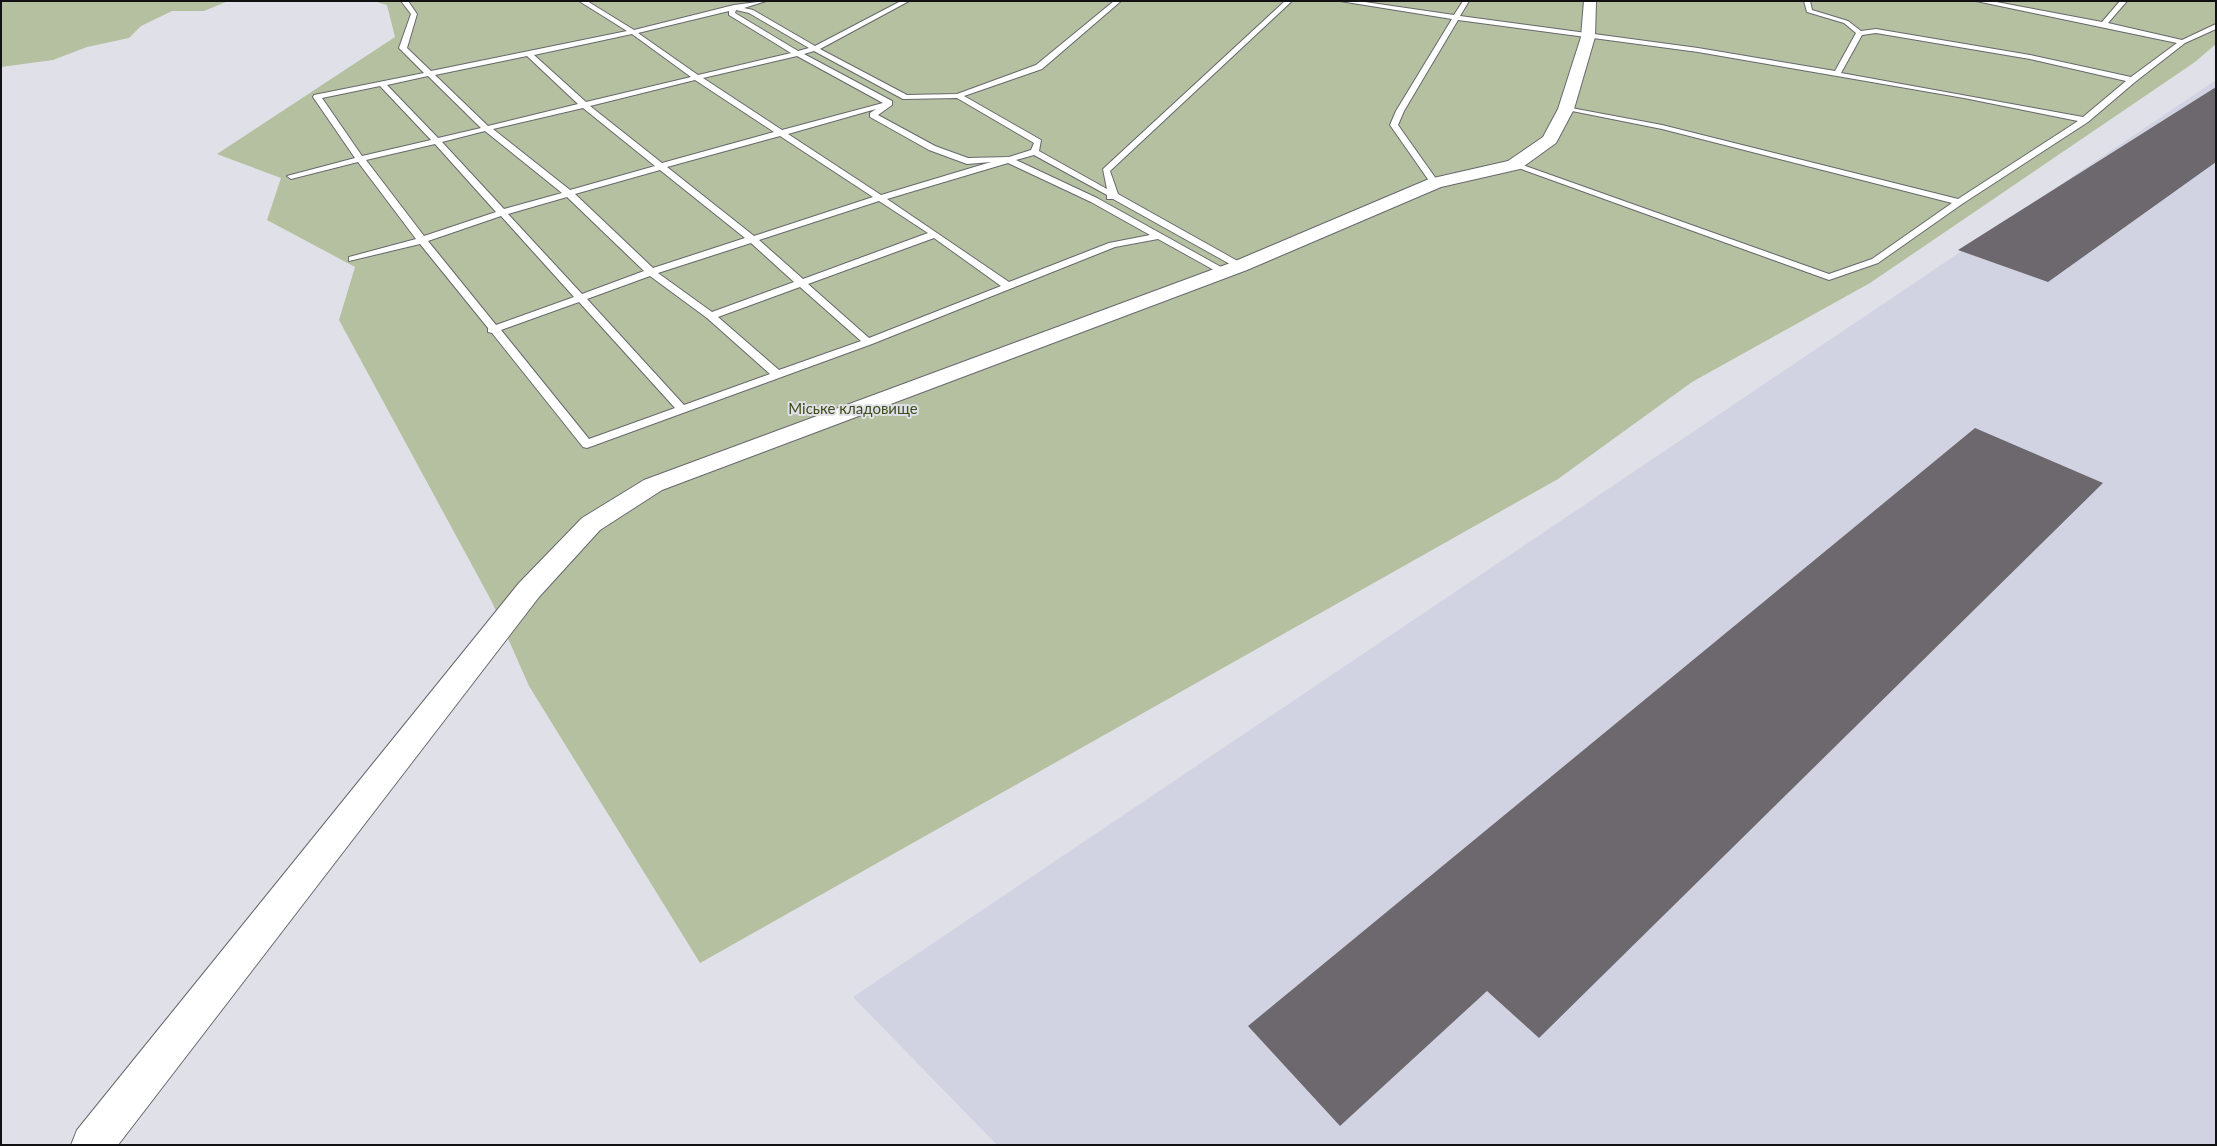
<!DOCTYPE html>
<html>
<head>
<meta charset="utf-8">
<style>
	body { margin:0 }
	#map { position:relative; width:2217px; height:1146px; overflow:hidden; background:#e0e0e8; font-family:Lato,sans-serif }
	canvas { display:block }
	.frame { position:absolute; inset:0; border:2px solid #111114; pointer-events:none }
</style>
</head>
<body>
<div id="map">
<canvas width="2217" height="1146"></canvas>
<div class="frame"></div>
</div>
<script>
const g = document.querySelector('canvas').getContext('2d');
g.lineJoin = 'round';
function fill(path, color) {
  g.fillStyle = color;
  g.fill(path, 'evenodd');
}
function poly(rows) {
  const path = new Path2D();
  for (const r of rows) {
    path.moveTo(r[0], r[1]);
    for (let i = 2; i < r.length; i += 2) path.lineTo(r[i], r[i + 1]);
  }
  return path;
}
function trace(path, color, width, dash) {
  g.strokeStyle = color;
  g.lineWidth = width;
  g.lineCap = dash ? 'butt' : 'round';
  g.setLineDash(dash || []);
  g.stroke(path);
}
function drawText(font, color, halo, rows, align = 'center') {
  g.font = font + ' Lato,sans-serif';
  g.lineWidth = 4;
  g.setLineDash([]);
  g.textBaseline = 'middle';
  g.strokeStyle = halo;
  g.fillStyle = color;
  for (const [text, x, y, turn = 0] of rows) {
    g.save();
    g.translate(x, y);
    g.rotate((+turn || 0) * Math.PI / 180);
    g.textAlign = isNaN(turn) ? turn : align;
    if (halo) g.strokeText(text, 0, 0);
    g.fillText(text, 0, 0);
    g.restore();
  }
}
fill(poly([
	[2216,80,2216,1145,997,1145,853,997]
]), '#d2d3e2');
fill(poly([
	[1,1,228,1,204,11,172,11,141,26,129,38,87,47,53,60,1,67],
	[373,1,2216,1,2216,44,2195,62,1870,283,1692,382,1558,479,700,963,529,686,492,602,339,320,355,267,267,220,281,178,217,154,395,37,387,5]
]), '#b4c09f');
fill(poly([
	[2216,87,2216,162,2048,282,1958,250],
	[1975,428,2103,483,1539,1038,1487,991,1340,1126,1248,1026]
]), '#6c686e');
const lane = poly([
	[401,1,408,1,417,14,407,48,431,71,627,31,579,1,587,1,634,30,734,5,766,1,744,8,753,10,815,46,901,1,909,1,820,49,907,95,957,94,1036,65,1114,1,1121,1,1042,69,964,96,1041,140,1039,151,1107,189,1103,169,1285,1,1292,1,1110,171,1118,194,1243,264,1243,268,1237,268,1113,199,1107,199,1107,195,1034,155,1016,160,1097,198,1230,272,1221,274,1158,239,1115,247,872,344,587,448,583,447,492,333,488,332,488,328,420,244,349,261,349,257,416,239,358,162,291,179,287,176,355,158,313,97,314,95,424,73,399,48,411,14,401,1],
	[736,10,749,13,809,48,798,51,735,13,736,10],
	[729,11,729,15,791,53,698,75,638,33,729,11],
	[632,34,691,77,586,102,534,55,632,34],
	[814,51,903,99,957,98,1034,143,1031,150,1009,157,968,158,935,146,878,115,892,105,892,101,804,54,814,51],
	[527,56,578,104,488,126,435,75,527,56],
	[797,56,883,103,782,130,703,78,797,56],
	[428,76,481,128,438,138,387,85,428,76],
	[695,80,774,132,662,163,590,106,695,80],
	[380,86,431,140,362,156,322,98,380,86],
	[583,108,655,166,570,190,493,129,583,108],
	[876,109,870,113,870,117,929,150,967,164,991,162,881,195,788,134,876,109],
	[485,131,562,193,504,209,442,142,485,131],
	[780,136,873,197,754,236,667,167,780,136],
	[435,144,496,212,424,236,366,160,435,144],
	[1008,163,1091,202,1150,235,1109,243,1009,282,887,199,1008,163],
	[660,170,745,238,653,268,575,194,660,170],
	[567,197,644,271,582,294,508,214,567,197],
	[879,201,928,233,803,279,759,240,879,201],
	[501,216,574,297,496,325,428,241,501,216],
	[934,238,1001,286,869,338,808,284,934,238],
	[751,243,794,282,712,312,658,273,751,243],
	[650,276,707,318,770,374,684,405,587,299,650,276],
	[800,287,861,341,779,370,718,317,800,287],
	[579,302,675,408,589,439,501,330,579,302],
	[1340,1,1358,1,1454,15,1463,1,1469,1,1460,16,1698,48,1835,71,1856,33,1844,23,1807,12,1804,1,1810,1,1812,10,1848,21,1861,31,1876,29,2030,55,2131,77,2177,43,1976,1,1991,1,2102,22,2120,1,2127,1,2108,23,2182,40,2216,24,2216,29,2185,43,2135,82,2088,122,1962,204,1878,263,1829,280,1510,165,1517,163,1829,274,1872,259,1952,203,1662,129,1562,109,1566,107,1662,125,1958,199,2078,121,1964,98,1698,52,1458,20,1404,111,1398,125,1439,183,1435,186,1432,185,1390,125,1396,111,1452,19,1340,1],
	[1876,33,2030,59,2126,81,2083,117,1841,73,1862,35,1876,33]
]);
const street = poly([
	[1584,1,1596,1,1595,37,1574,109,1556,143,1520,169,1441,187,1247,270,662,490,600,530,539,597,118,1145,71,1145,77,1130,519,583,582,518,644,480,1233,262,1429,179,1508,161,1543,137,1558,109,1581,37,1584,1]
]);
trace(lane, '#67686e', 2);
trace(street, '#67686e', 2);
fill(lane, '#fff');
fill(street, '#fff');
drawText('15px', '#3d4d16', '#e0e0e8', [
	["Міське кладовище",853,409]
]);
</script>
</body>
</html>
